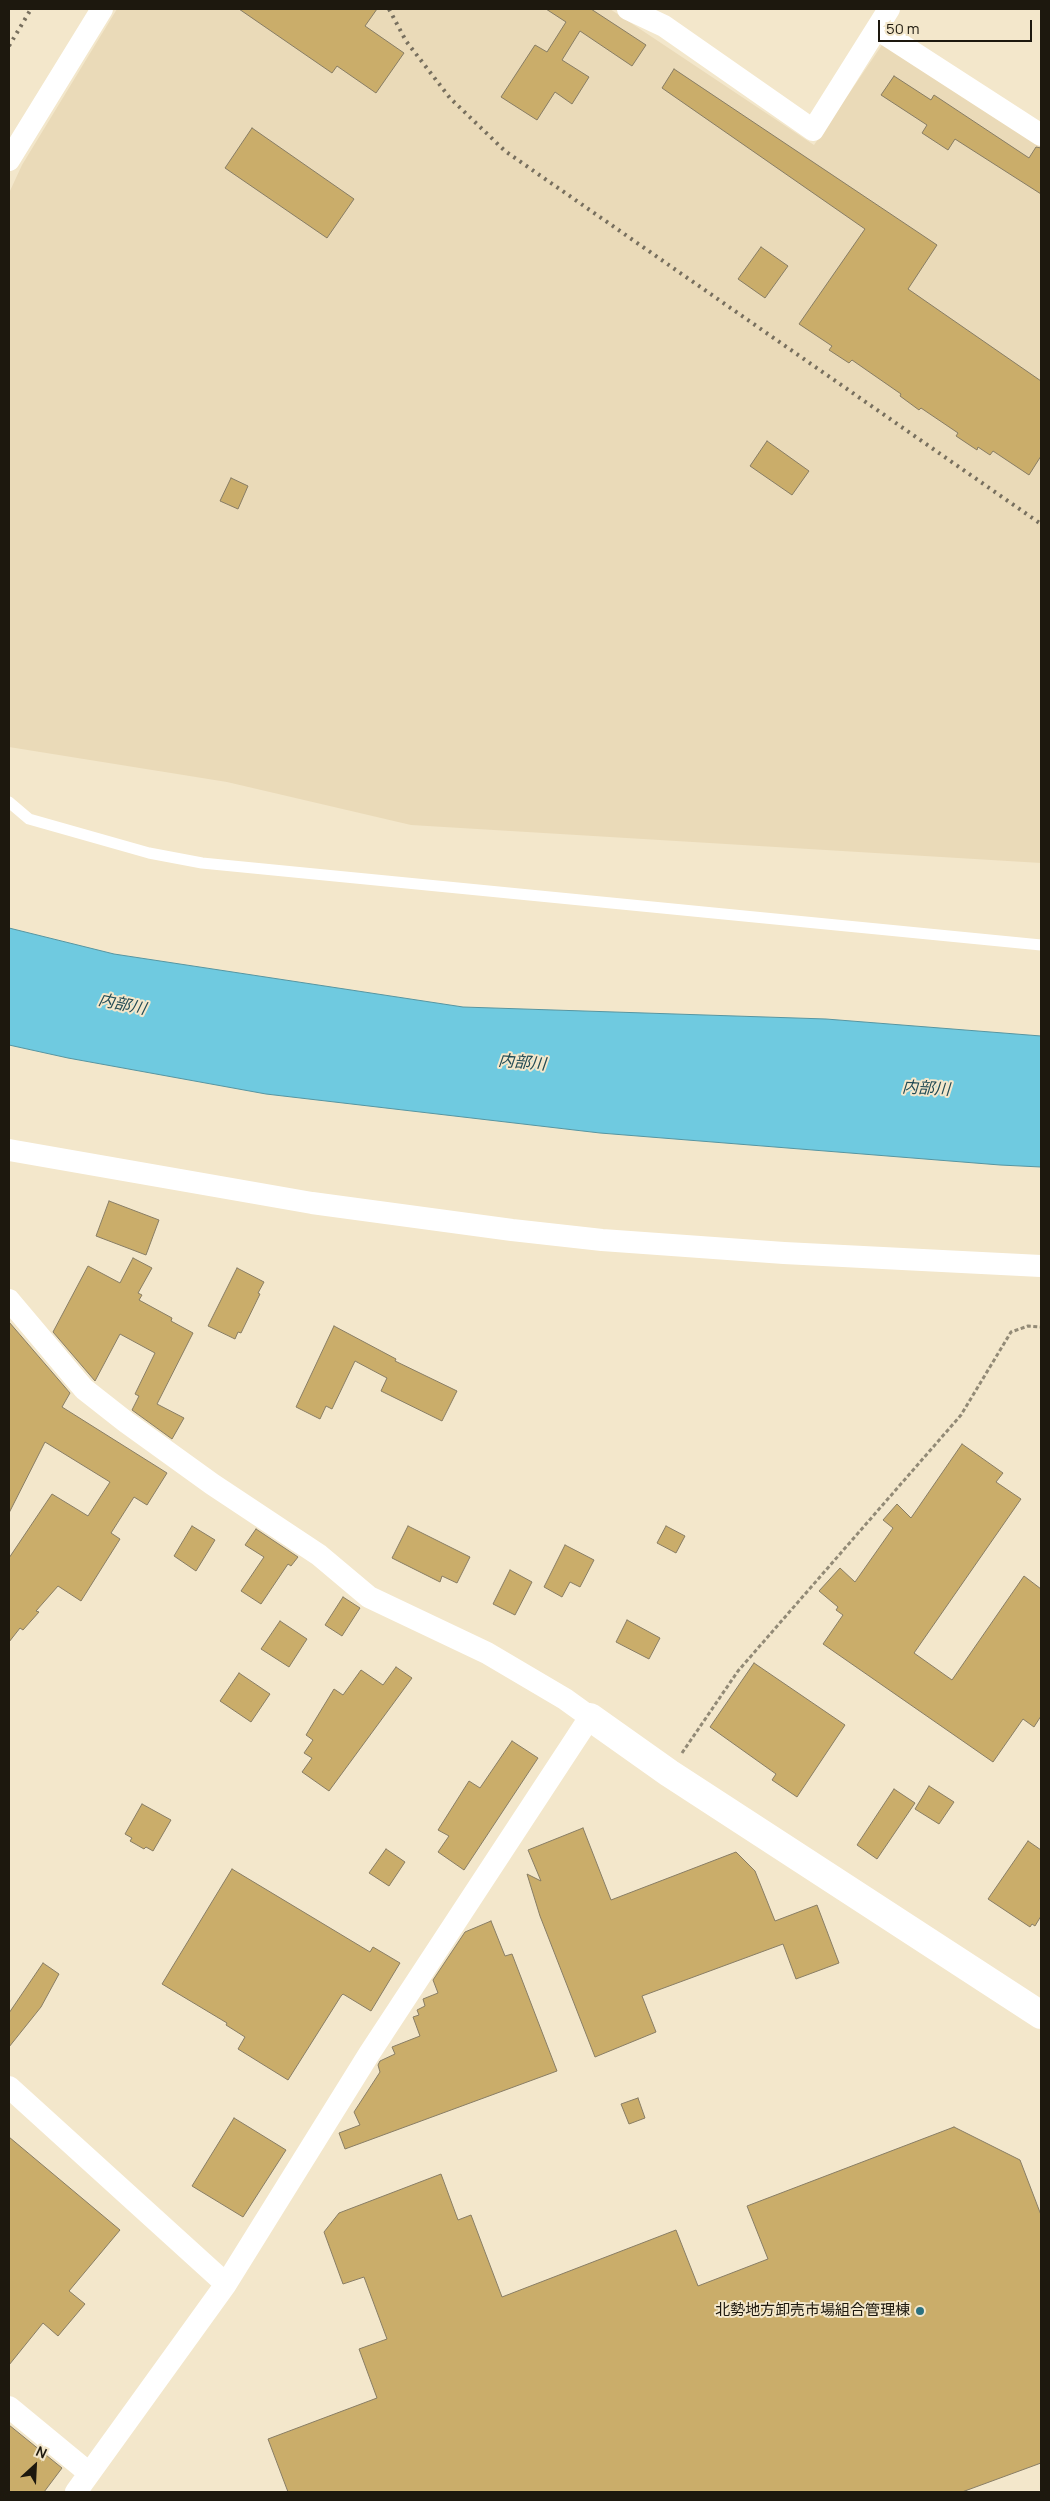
<!DOCTYPE html>
<html>
<head>
<meta charset="utf-8">
<style>
	body { margin:0 }
	#map { position:relative; width:1050px; height:2501px; overflow:hidden; background:#f3e7cb; font-family:Manrope,sans-serif }
	canvas { display:block }
	.frame { position:absolute; inset:0; border:10px solid #1d180e; pointer-events:none }
	.north { position:absolute; left:10px; top:2441px; width:50px; height:50px; -webkit-text-stroke:4px #f3e7cb; paint-order:stroke; rotate:25deg; font-size:14px; font-weight:700; line-height:20px; text-align:center; color:#1d180e }
	.north::after { content:''; display:block; margin:auto; width:18px; height:22px; background:#1d180e; clip-path:polygon(50% 0,100% 100%,50% 72%,0 100%) }
	.scale { position:absolute; left:878px; top:20px; width:154px; height:22px; box-sizing:border-box; border:2px solid #1d180e; border-top:0; padding-left:6px; font-size:15px; line-height:18px; white-space:nowrap; color:#1d180e; -webkit-text-stroke:4px #f3e7cb; paint-order:stroke }
</style>
</head>
<body>
<div id="map">
<canvas width="1050" height="2501"></canvas>
<div class="frame"></div>
<div class="north">N</div>
<div class="scale">50 m</div>
</div>
<script>
const g = document.querySelector('canvas').getContext('2d');
g.lineJoin = 'round';
function fill(path, color) {
  g.fillStyle = color;
  g.fill(path, 'evenodd');
}
function poly(rows) {
  const path = new Path2D();
  for (const r of rows) {
    path.moveTo(r[0], r[1]);
    for (let i = 2; i < r.length; i += 2) path.lineTo(r[i], r[i + 1]);
  }
  return path;
}
function trace(path, color, width, dash) {
  g.strokeStyle = color;
  g.lineWidth = width;
  g.lineCap = dash ? 'butt' : 'round';
  g.setLineDash(dash || []);
  g.stroke(path);
}
function drawText(font, color, halo, rows, align = 'center') {
  g.font = font + ' Manrope,"Noto Sans JP",sans-serif';
  g.lineWidth = 4;
  g.setLineDash([]);
  g.textBaseline = 'middle';
  g.strokeStyle = halo;
  g.fillStyle = color;
  for (const [text, x, y, turn = 0] of rows) {
    g.save();
    g.translate(x, y);
    g.rotate((+turn || 0) * Math.PI / 180);
    g.textAlign = isNaN(turn) ? turn : align;
    if (halo) g.strokeText(text, 0, 0);
    g.fillText(text, 0, 0);
    g.restore();
  }
}
fill(poly([
	[117,9,610,9,814,145,884,42,1041,140,1041,863,411,825,227,782,9,747,9,193,22,165]
]), '#eadab8');
const water = poly([
	[9,928,114,954,463,1007,826,1019,1041,1036,1041,1167,1000,1165,600,1133,266,1094,68,1058,9,1045,9,928]
]);
fill(water, '#6fcae0');
trace(water, '#5695a1', 1);
const building = poly([
	[239,9,377,9,365,26,404,53,376,93,337,66,332,73,239,9],
	[546,9,591,9,646,45,632,66,580,31,562,60,589,77,572,104,555,92,537,120,501,97,535,45,547,52,566,22,546,9],
	[674,69,937,245,908,289,1041,381,1041,456,1029,475,993,451,990,455,978,447,977,450,956,436,958,433,921,408,919,410,900,396,901,394,852,360,849,363,829,350,832,346,799,324,865,229,662,88,674,69],
	[894,76,931,100,934,95,1029,158,1036,147,1041,148,1041,194,955,139,948,150,922,133,927,125,881,95,894,76],
	[252,128,354,199,327,238,225,168,252,128],
	[761,247,788,266,765,298,738,279,761,247],
	[767,441,809,471,792,495,750,466,767,441],
	[231,478,248,486,238,509,220,501,231,478],
	[109,1201,159,1220,146,1255,96,1236,109,1201],
	[133,1258,152,1268,138,1293,142,1295,139,1300,172,1318,171,1321,193,1333,157,1404,184,1418,172,1439,132,1410,139,1396,135,1394,155,1353,120,1334,95,1381,53,1332,88,1266,120,1283,133,1258],
	[237,1268,264,1282,258,1293,260,1294,241,1333,238,1332,235,1339,208,1326,237,1268],
	[9,1322,70,1393,62,1407,167,1473,147,1505,134,1497,111,1533,120,1539,81,1601,58,1586,36,1611,39,1612,23,1630,20,1628,9,1642,9,1558,52,1494,88,1516,110,1482,45,1442,9,1513,9,1322],
	[334,1326,396,1359,395,1361,457,1391,442,1421,381,1391,387,1378,355,1361,332,1409,326,1406,320,1419,296,1407,334,1326],
	[962,1444,1003,1473,996,1482,1021,1499,914,1653,952,1680,1024,1576,1041,1589,1041,1716,1034,1727,1023,1719,993,1762,823,1644,843,1615,836,1610,838,1607,819,1591,840,1568,855,1582,893,1528,883,1520,897,1504,911,1518,962,1444],
	[192,1526,215,1540,196,1571,174,1556,192,1526],
	[408,1526,470,1557,457,1583,442,1576,440,1582,392,1558,408,1526],
	[666,1526,685,1536,676,1553,657,1543,666,1526],
	[256,1529,298,1557,291,1566,288,1564,261,1604,241,1591,264,1557,245,1545,256,1529],
	[565,1545,594,1560,580,1587,570,1582,562,1597,544,1587,565,1545],
	[510,1570,532,1582,515,1615,493,1604,510,1570],
	[343,1597,360,1608,342,1636,325,1625,343,1597],
	[627,1620,660,1638,649,1659,616,1642,627,1620],
	[280,1621,307,1639,289,1667,261,1649,280,1621],
	[754,1663,845,1725,797,1797,772,1780,776,1774,710,1727,754,1663],
	[396,1667,412,1678,329,1791,302,1772,312,1758,304,1753,313,1740,306,1735,334,1689,343,1695,361,1670,383,1685,396,1667],
	[239,1673,270,1694,251,1722,220,1701,239,1673],
	[512,1741,538,1758,464,1870,438,1852,449,1836,438,1830,469,1781,480,1788,512,1741],
	[929,1786,954,1802,939,1824,915,1809,929,1786],
	[894,1789,915,1803,877,1859,857,1845,894,1789],
	[142,1804,171,1820,153,1851,146,1847,144,1849,130,1841,132,1838,125,1834,142,1804],
	[583,1828,611,1900,736,1852,755,1871,775,1921,817,1905,839,1963,796,1979,783,1944,642,1996,656,2032,595,2057,540,1916,527,1874,541,1881,528,1850,583,1828],
	[1028,1841,1041,1850,1041,1916,1035,1926,1032,1924,1030,1927,988,1899,1028,1841],
	[386,1849,405,1862,389,1886,369,1873,386,1849],
	[232,1869,370,1952,373,1947,400,1963,371,2011,343,1994,341,1996,288,2080,238,2049,245,2037,226,2025,227,2023,162,1984,232,1869],
	[491,1921,505,1956,512,1954,557,2071,345,2149,339,2133,360,2125,354,2112,380,2072,378,2065,380,2061,395,2054,392,2047,420,2036,413,2017,419,2015,417,2010,425,2006,423,1999,438,1993,433,1980,465,1932,491,1921],
	[43,1963,59,1974,41,2007,9,2047,9,2013,43,1963],
	[638,2098,645,2118,629,2124,621,2104,638,2098],
	[234,2118,286,2150,243,2217,192,2186,234,2118],
	[954,2127,1020,2160,1041,2215,1041,2463,962,2492,288,2492,268,2439,377,2398,359,2349,387,2339,364,2277,343,2284,324,2232,339,2213,441,2174,458,2220,471,2215,502,2297,676,2230,698,2286,768,2259,747,2206,954,2127],
	[9,2137,120,2230,69,2291,85,2304,58,2336,43,2323,9,2365,9,2137],
	[9,2425,62,2468,44,2492,9,2492,9,2425]
]);
fill(building, '#caad6a');
trace(building, '#887d64', 1);
trace(poly([
	[682,1753,738,1671,961,1415,1011,1332,1028,1326,1041,1327]
]), '#928a76', 3, [4, 2.5]);
trace(poly([
	[9,802,29,819,149,853,202,863,1041,945]
]), '#fff', 11);
trace(poly([
	[628,9,664,26,813,130,889,9],
	[877,29,1041,135],
	[9,160,102,9],
	[9,1150,312,1203,512,1230,602,1240,784,1253,1041,1266],
	[9,1300,84,1389,126,1422,212,1484,319,1555,369,1597,487,1653,565,1699,590,1717,369,2054,226,2284,76,2492],
	[9,2087,226,2284],
	[9,2407,89,2473]
]), '#fff', 22);
trace(poly([
	[590,1717,669,1773,1041,2015]
]), '#fff', 28);
trace(poly([
	[389,9,406,41,450,98,505,151,1041,524],
	[9,46,31,9]
]), '#776f5e', 4, [2.5, 5]);
for (const [x, y, r, color] of [
	[920,2311,5,"#2c7180"]
]) {
  const dot = new Path2D();
  dot.arc(x, y, r, 0, 2 * Math.PI);
  g.fillStyle = color;
  g.fill(dot);
  trace(dot, '#f3e7cb', 2);
}
drawText('15px', '#1d180e', '#f3e7cb', [
	["北勢地方卸売市場組合管理棟",910,2311]
], 'right');
drawText('italic 16px', '#214a54', '#f3e7cb', [
	["内部川",122,1005,12],
	["内部川",522,1063,5],
	["内部川",926,1089,3]
]);
</script>
</body>
</html>
